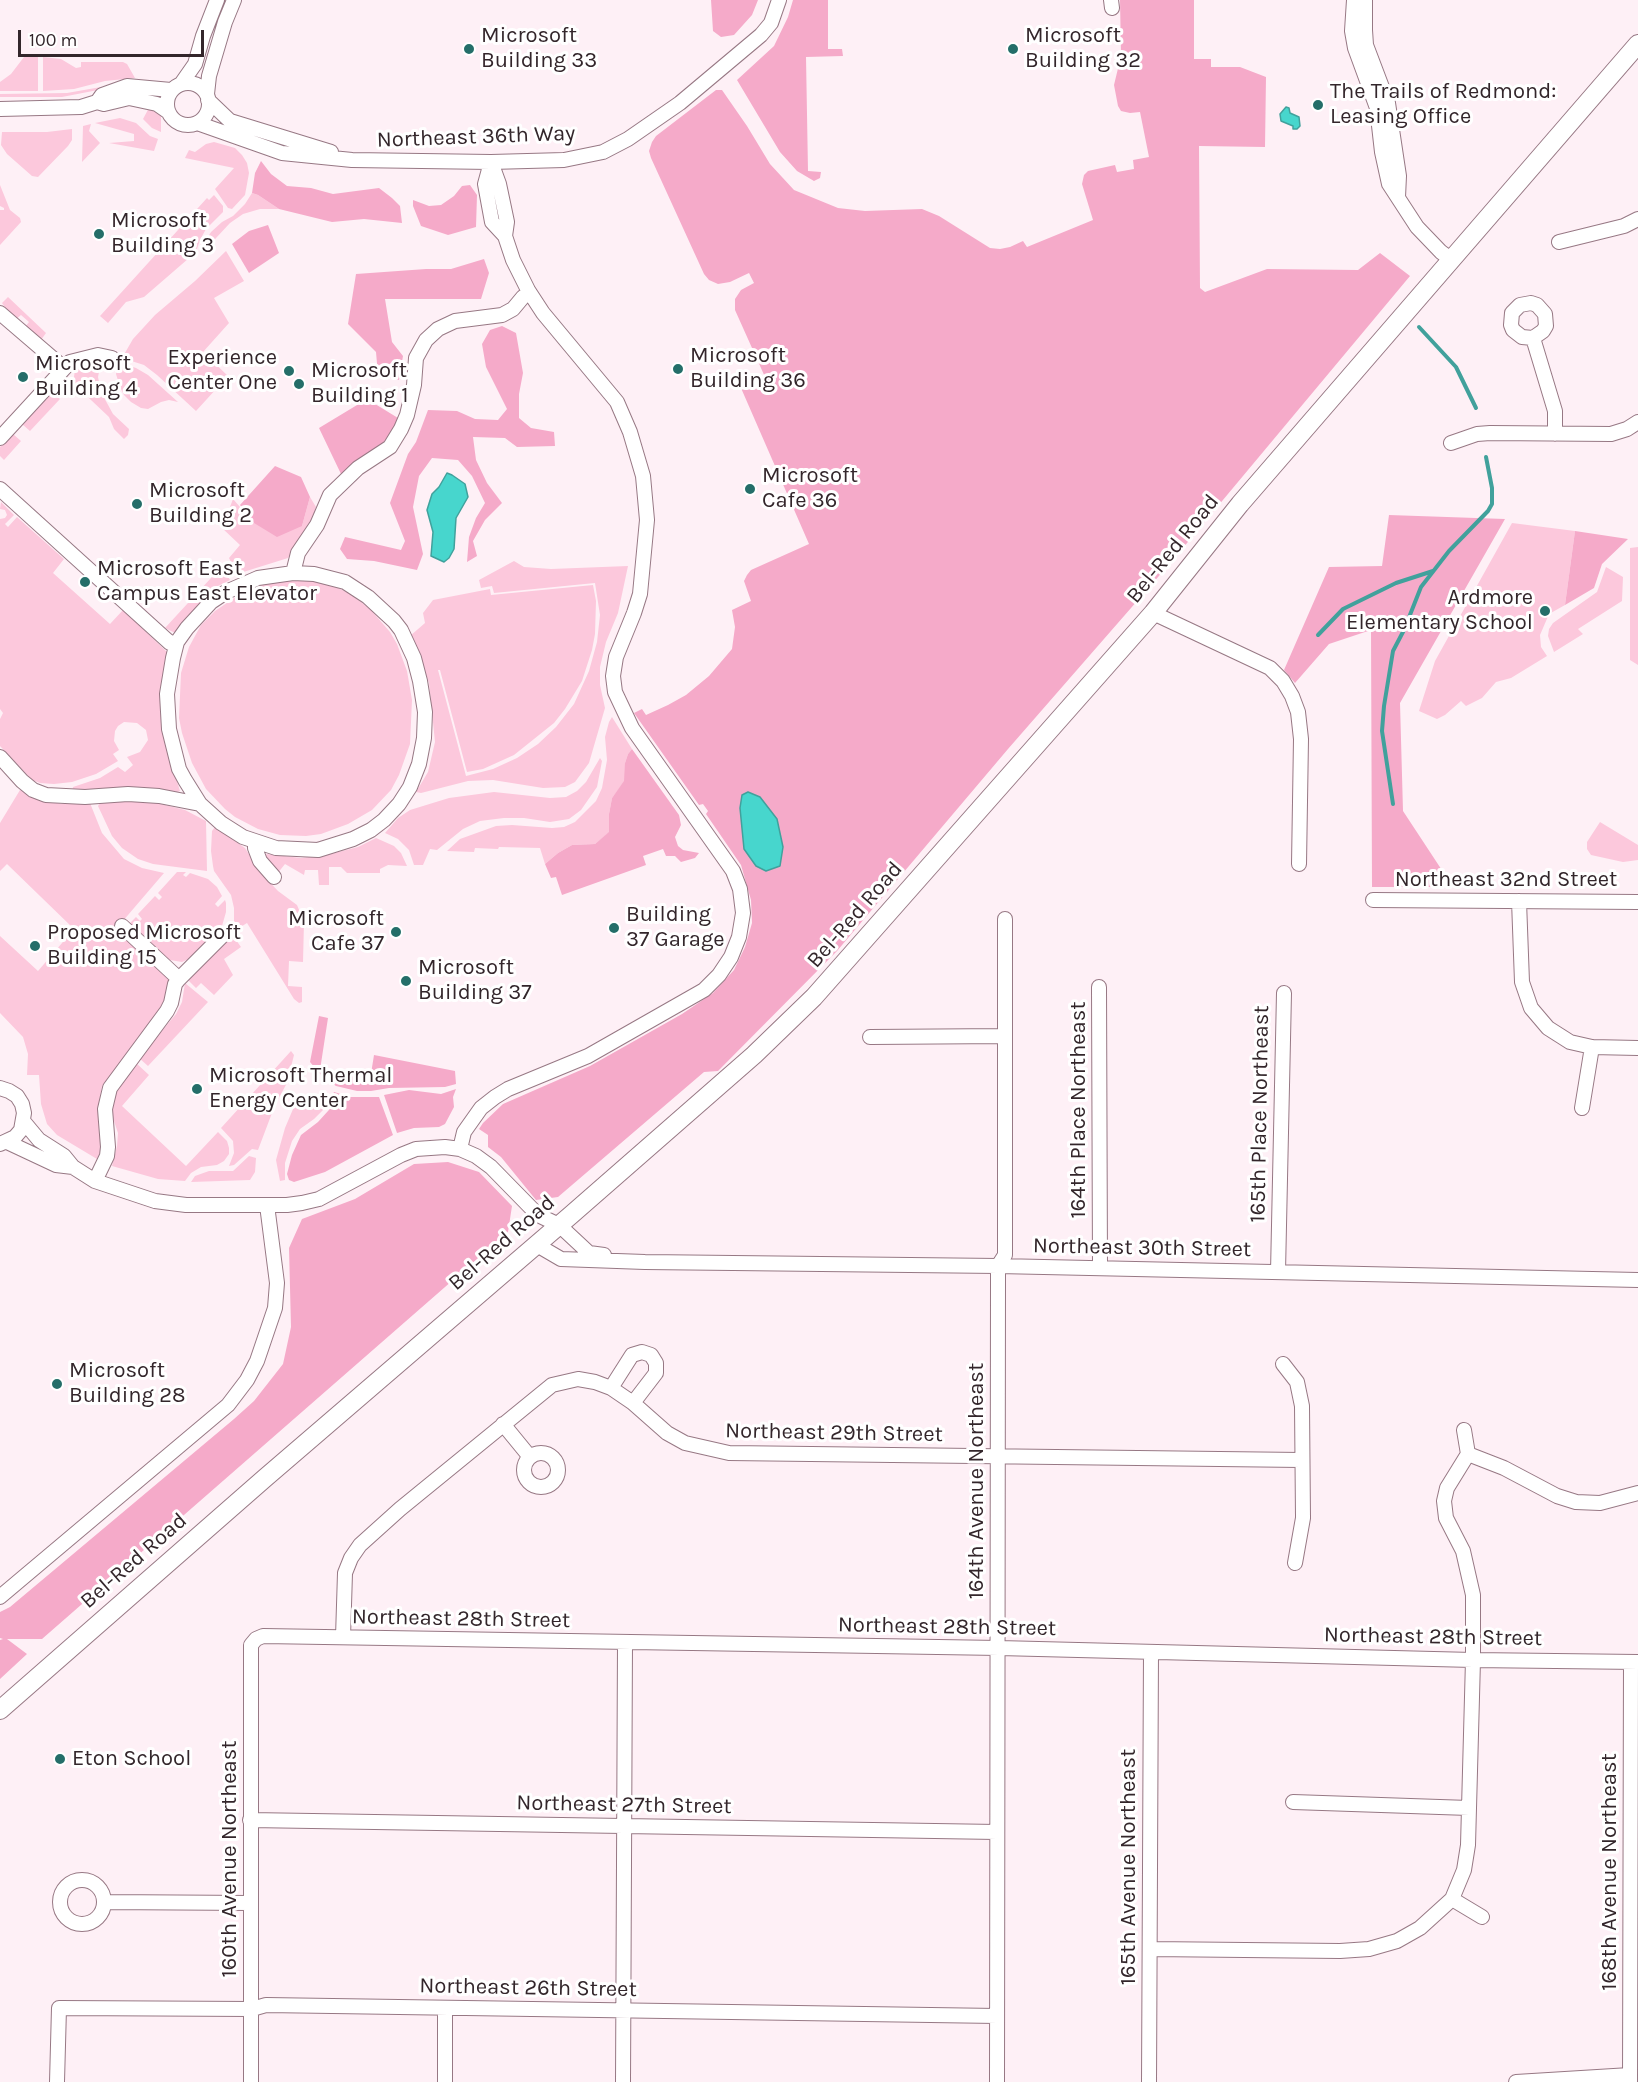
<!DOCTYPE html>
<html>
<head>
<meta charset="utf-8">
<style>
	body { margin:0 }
	#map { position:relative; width:1638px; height:2082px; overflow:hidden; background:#fef0f6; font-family:Karla,sans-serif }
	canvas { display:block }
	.scale { position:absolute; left:18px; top:30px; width:186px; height:27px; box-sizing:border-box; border:3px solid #33262b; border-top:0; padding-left:8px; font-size:18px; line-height:21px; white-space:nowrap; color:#33262b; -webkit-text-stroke:4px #fff; paint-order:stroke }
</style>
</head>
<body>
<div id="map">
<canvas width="1638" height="2082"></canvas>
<div class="scale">100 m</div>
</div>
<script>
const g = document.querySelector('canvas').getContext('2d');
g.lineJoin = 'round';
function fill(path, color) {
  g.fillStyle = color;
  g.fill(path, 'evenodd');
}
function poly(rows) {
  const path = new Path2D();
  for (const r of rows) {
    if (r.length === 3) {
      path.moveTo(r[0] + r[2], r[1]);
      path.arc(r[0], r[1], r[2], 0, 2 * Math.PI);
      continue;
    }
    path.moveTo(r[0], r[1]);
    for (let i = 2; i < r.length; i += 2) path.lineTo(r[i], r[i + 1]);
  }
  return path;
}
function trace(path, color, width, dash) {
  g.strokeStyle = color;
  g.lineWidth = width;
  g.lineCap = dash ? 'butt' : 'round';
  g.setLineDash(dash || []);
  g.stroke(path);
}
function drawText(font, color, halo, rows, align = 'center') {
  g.font = font + ' Karla,sans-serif';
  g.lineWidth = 6;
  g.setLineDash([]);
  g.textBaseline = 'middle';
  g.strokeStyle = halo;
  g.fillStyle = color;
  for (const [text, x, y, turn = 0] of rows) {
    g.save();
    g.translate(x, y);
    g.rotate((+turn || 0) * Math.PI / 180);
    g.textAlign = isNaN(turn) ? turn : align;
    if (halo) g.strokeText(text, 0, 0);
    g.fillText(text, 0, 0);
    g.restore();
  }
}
fill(poly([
	[24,57,38,57,38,91,0,91,0,82,11,74],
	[43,57,61,59,76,68,81,67,81,62,123,62,127,64,135,78,105,81,74,89,43,91],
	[101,87,98,90,62,97,0,97,0,94,67,93],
	[150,106,161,115,161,132,152,128,143,119],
	[120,118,136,123,150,136,158,139,154,151,109,143,134,141,134,134,95,123],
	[91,124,89,131,100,143,82,162,83,126],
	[72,129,72,140,68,146,38,177,32,176,7,154,1,145,2,132,47,132],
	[214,142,235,148,242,155,247,163,249,173,245,195,232,209,228,208,215,189,234,168,185,158,189,150,195,152,206,144],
	[0,185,10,210,20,218,21,222,0,245,0,210,4,210,4,208,0,206],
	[252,193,258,195,279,209,260,209,243,214,230,223,203,252,206,240,211,232,222,222,233,216,245,204],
	[214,195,223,206,223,212,206,229,200,240,196,252,144,297,126,302,108,323,100,316,207,198,209,200],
	[226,251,244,281,214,298,229,323,203,352,228,376,196,411,157,375,144,365,122,358,133,339,155,315,195,281],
	[8,297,46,333,41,340,25,327,29,322,21,315,15,320,12,317,2,303],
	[101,362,98,377,101,392,113,414,129,429,128,435,124,439,114,429,109,417,73,383,75,370],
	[118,362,136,368,148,375,178,402,169,400,161,402,148,409,141,408,131,402,124,395,120,387,116,374],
	[51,391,60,399,30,431,22,424],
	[13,434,21,441,4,460,0,456,0,447],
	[310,497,316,507,310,527,288,558,237,574,229,558,240,545,222,528,233,499,254,523,302,526],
	[1,502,14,515,5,524,8,527,17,517,64,559,53,573,110,624,123,610,167,652,162,722,167,749,180,791,174,793,132,788,72,792,73,787,100,778,118,767,125,772,133,765,127,757,140,752,148,740,146,730,137,723,124,722,118,726,115,731,114,741,119,750,113,754,118,761,96,774,72,782,54,784,40,783,32,780,0,746,0,719,3,713,0,709,0,519,5,518,7,515,5,510,0,509],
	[1512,523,1575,531,1565,605,1549,614,1540,635,1541,647,1547,656,1511,678,1496,682,1482,698,1466,706,1461,701,1445,715,1437,719,1419,711,1435,661],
	[1638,547,1638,665,1630,660,1630,548],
	[514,561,524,567,551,569,628,566,618,613,606,642,600,667,600,685,605,708,589,763,575,782,565,787,543,788,493,780,468,781,421,793,416,792,428,772,435,742,429,683,421,660,410,636,425,623,423,613,433,600,490,589,491,595,593,585,596,601,595,634,592,650,582,681,565,709,554,723,514,755,483,769,467,772,440,670,438,670,466,776,493,769,517,758,538,744,556,727,574,704,589,671,597,642,600,615,595,583,494,593,492,586,481,588,479,580],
	[222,566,230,580,216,587,199,604,187,618,179,632,173,632,165,628],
	[1606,567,1623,577,1622,601,1578,629,1583,634,1554,652,1548,636,1549,629,1553,623,1597,592],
	[290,579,327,583,351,594,371,610,390,632,397,644,407,671,412,700,410,744,399,775,391,790,372,810,348,824,321,834,306,836,280,835,258,829,235,817,225,809,206,789,192,763,182,733,179,718,181,673,189,647,201,625,215,611,243,592,266,582],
	[612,717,632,749,628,754,625,763,625,781,612,798,609,814,610,832,595,844,572,845,558,853,545,864,540,848,499,847,498,849,475,848,474,852,447,851,460,839,496,826,512,825,552,828,564,827,575,822,596,801,602,788,607,760,605,737,609,722],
	[600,758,602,761,597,787,581,810,569,819,550,822,524,818,504,818,480,821,463,829,437,850,430,849,423,865,414,865,409,850,398,839,385,833,398,818,410,810,449,798,494,792,550,798,566,797,577,791,586,782],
	[20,790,43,800,62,804,90,803,102,833,124,859,142,868,164,873,116,929,171,979,164,1006,102,1086,99,1102,103,1147,97,1159,57,1135,47,1124,41,1104,39,1075,27,1075,28,1054,23,1037,0,1013,0,936,38,971,74,929,7,864,0,871,0,823],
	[125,801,157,803,185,810,206,821,207,871,153,864,138,859,122,848,112,836,98,806,100,803],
	[1600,822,1638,845,1638,860,1623,862,1591,855,1587,849,1587,842],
	[215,827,245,848,261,873,278,891,297,905,304,922,303,962,289,961,288,986,302,987,302,1002,299,1003,294,999,247,923,231,933,241,947,224,959,233,975,214,995,201,983,196,988,187,979,227,936,234,924,234,908,231,895,214,871,213,866,211,851,212,831],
	[376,838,394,846,401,853,407,866,388,865,380,869,380,873,347,873,341,867,329,867,329,885,319,885,318,870,305,870,304,875,285,864,277,874,264,856,267,854,301,858,330,854,358,847],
	[177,872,186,872,183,875,186,877,190,873,208,879,217,887,222,896,215,904,218,907,225,900,226,903,226,912,222,926,195,956,182,962,170,960,127,926,136,917,140,921,142,919,138,914,155,896,159,900,162,897,158,893],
	[185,983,208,1002,148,1066,139,1058,176,1014,182,1002],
	[291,1051,294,1055,287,1083,275,1105,258,1150,252,1149,234,1165,229,1166,234,1153,233,1141,221,1128],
	[135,1062,149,1075,122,1106,186,1166,218,1132,227,1141,229,1148,229,1154,224,1161,217,1165,201,1167,191,1173,185,1181,158,1179,112,1166,117,1146,118,1133,112,1115,112,1100,116,1085],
	[312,1097,320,1100,323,1105,323,1110,314,1119,300,1129,292,1141,285,1163,285,1180,280,1181,276,1160,285,1128,296,1102,302,1098],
	[249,1156,256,1158,255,1172,250,1180,191,1182,195,1176,209,1171,233,1171]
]), '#fcc8dc');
fill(poly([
	[711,0,758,0,752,15,734,35,721,37,713,31],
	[793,0,828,0,828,49,842,49,843,56,806,57,808,171,821,172,820,178,814,181,797,171,780,152,737,80,774,46,788,17],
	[1120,0,1194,0,1194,59,1211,59,1211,67,1240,67,1266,77,1265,147,1199,146,1200,288,1205,292,1267,269,1358,270,1380,253,1410,276,1172,561,1008,749,837,951,718,1071,704,1072,558,1197,536,1200,501,1157,488,1147,488,1135,479,1129,483,1123,503,1104,590,1066,682,1014,713,993,734,970,745,947,752,923,751,900,741,865,706,814,708,811,703,804,699,805,634,713,642,709,646,715,668,705,686,695,709,676,732,649,735,627,732,610,751,601,744,581,747,575,751,570,809,544,741,388,765,377,735,310,735,299,741,290,754,283,749,273,730,282,718,284,709,280,704,274,651,158,649,151,652,142,656,136,716,90,722,90,747,126,770,164,794,190,838,208,865,211,922,209,939,216,990,248,1000,249,1010,247,1023,241,1027,247,1093,220,1082,184,1084,175,1088,171,1115,165,1117,172,1134,169,1133,160,1149,157,1140,112,1130,113,1121,111,1118,106,1114,85,1121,56],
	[261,161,271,174,287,186,311,188,333,194,379,188,392,198,400,206,402,223,364,219,332,222,279,209,258,195,252,193,255,173],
	[470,185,477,195,476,227,448,235,421,226,413,206,413,200,429,206,441,205,454,196,462,186],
	[268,225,279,253,249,273,232,244,249,231],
	[484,259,489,273,481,299,385,299,392,342,403,356,399,380,378,375,376,352,348,324,356,274,426,269,451,269],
	[502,326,516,333,523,373,519,394,519,418,531,428,554,432,555,446,517,447,505,438,473,437,476,460,487,483,502,503,485,520,473,541,477,556,467,562,469,537,476,518,485,503,472,476,458,460,432,458,419,476,413,507,423,554,417,570,374,561,347,559,340,549,345,537,401,550,405,541,390,503,408,454,416,442,428,410,457,411,475,419,498,420,507,409,486,367,482,344,490,330],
	[367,399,398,418,393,432,379,447,341,474,319,428],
	[275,466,301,477,310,497,302,526,277,537,254,523,240,505],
	[1389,515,1505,519,1400,703,1403,811,1453,887,1372,887,1371,630,1329,644,1295,683,1284,670,1329,567,1382,566],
	[1575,531,1628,539,1602,564,1594,588,1565,605],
	[632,749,679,815,681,825,675,837,678,846,683,850,699,853,695,858,681,862,675,856,666,856,663,849,643,856,646,865,562,895,556,877,551,878,545,864,558,853,572,845,595,844,609,832,609,814,612,798,624,781,625,763,628,754],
	[319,1016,328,1018,320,1070,370,1080,374,1055,455,1071,456,1084,445,1087,389,1088,371,1091,357,1091,336,1086,322,1076,310,1062],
	[456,1089,453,1097,454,1107,445,1124,439,1127,414,1128,397,1133,384,1095,409,1090,441,1094],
	[334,1092,351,1097,379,1097,393,1135,325,1172,294,1182,289,1180,287,1174,292,1155,301,1135,318,1122,338,1100,333,1094],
	[448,1162,479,1172,512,1206,508,1232,42,1639,7,1639,27,1654,0,1679,0,1640,3,1639,0,1638,0,1612,10,1607,234,1419,254,1401,283,1364,291,1327,289,1248,302,1219,355,1199,414,1164]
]), '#f5aac9');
const water = poly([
	[1286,107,1289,108,1290,113,1299,117,1300,126,1297,129,1293,129,1293,126,1281,121,1280,114,1286,107],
	[447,473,452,475,465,484,468,497,456,518,454,549,449,558,444,562,431,556,433,532,427,510,432,494,439,487,447,473],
	[748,792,760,797,777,819,783,847,780,866,766,871,756,866,744,849,740,808,742,795,748,792]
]);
fill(water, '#47d6cd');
trace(water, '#41a19c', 1.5);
trace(poly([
	[1419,327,1456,367,1476,408],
	[1318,635,1343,609,1396,583,1433,571],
	[1393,804,1382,731,1384,706,1393,651,1404,630,1421,587,1449,551,1488,511,1492,504,1492,488,1486,457]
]), '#41a19c', 4);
const minor = poly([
	[1111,0,1112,8],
	[1354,0,1352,31,1355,48,1377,108,1382,152,1389,184,1417,227,1441,252,1452,260],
	[1365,0,1365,30,1366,45,1388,103,1399,176,1398,197],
	[188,104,21],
	[181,84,195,64,203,36,217,0],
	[207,94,209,76,225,22,234,0],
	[208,100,230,121,331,152],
	[97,102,102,95,127,86,171,90],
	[0,109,81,107,97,102,104,104,129,98,157,104,167,111],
	[197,123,282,153,352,160,491,162,564,160,603,152,628,139,680,103,761,35,771,23,779,0],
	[491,162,485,184,492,222,505,236],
	[1559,242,1624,226,1638,219],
	[0,313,64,368],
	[1533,338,1522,337,1513,330,1511,325,1512,313,1520,305,1531,303,1537,305,1545,314,1546,326,1543,331,1533,338,1555,411,1555,434],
	[0,438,70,362,98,355,112,358],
	[1451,443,1477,434,1490,433,1611,434,1627,429,1638,422],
	[0,489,170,643,177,642],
	[293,573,314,574,345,582,368,597,394,621,401,630,414,658,420,681,425,712,424,738,419,764,410,787,399,804,384,820,371,830,353,839,318,850,276,848,243,837,221,823,200,804,185,780,179,769,169,729,167,694,173,658,177,642,187,628,211,602,226,592,258,578,293,573],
	[293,573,298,553,317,525,330,495,358,468,390,447,401,429,407,415,414,385,416,358,426,340,438,329,455,321,502,315,513,309,523,297],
	[1153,613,1270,668,1283,681,1292,696,1298,712,1301,739,1299,864],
	[0,757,22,781,33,790,46,795,85,797,128,794,159,796,200,804],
	[255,842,255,848,260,861,274,877],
	[1373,900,1638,902],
	[1519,901,1522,982,1531,1008,1548,1028,1570,1042,1592,1047,1638,1048],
	[179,979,222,936],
	[1099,987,1100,1268],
	[870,1037,1005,1036],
	[0,1088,9,1091,17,1096,22,1104,24,1113,21,1130,15,1137,0,1144],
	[1582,1108,1592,1047],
	[24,1122,39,1140,64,1156,73,1167,95,1181,155,1201,186,1205,287,1205,302,1203,319,1199,401,1155,416,1149,445,1147,460,1149,476,1156,491,1167,538,1215,559,1225,589,1253,604,1255],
	[7,1142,56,1165,73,1167],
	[460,1149,464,1132,481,1108,495,1097,508,1089,588,1056,704,990,719,975,731,957,739,937,743,913,740,889,733,871,632,728,615,692,613,676,616,657,634,613,640,594,647,520,643,476,630,432,617,402,543,313,528,290,513,260,505,236,507,222,499,184,491,162],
	[95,1181,107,1156,108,1147,105,1109,110,1088,167,1011,171,1003,175,984,179,979,122,926],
	[537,1245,561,1259,645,1262,998,1266,1638,1280],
	[1278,1272,1284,993],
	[1283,1364,1297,1382,1302,1406,1303,1518,1295,1563],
	[611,1388,632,1355,642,1352,651,1355,656,1363,656,1373,633,1403],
	[503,1424,530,1457],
	[541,1470,17],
	[1468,1454,1504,1468,1557,1496,1576,1502,1600,1503,1638,1493],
	[0,1597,228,1405,247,1380,257,1361,275,1308,277,1283,267,1205],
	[343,1637,345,1573,351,1558,360,1545,400,1509,552,1385,578,1379,595,1382,611,1388,633,1403,667,1433,685,1443,729,1453,1301,1460],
	[1293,1802,1469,1808],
	[250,1820,997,1832],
	[82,1902,22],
	[1452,1899,1482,1917],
	[104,1902,250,1903],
	[1150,1949,1340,1951,1369,1949,1397,1941,1420,1928,1452,1899,1464,1870,1468,1845,1473,1660,1473,1595,1463,1551,1446,1518,1444,1501,1447,1488,1468,1454,1464,1430],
	[57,2082,59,2008,252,2009,266,2005,997,2016],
	[251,2082,251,1645,256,1639,263,1636,999,1648,1473,1660,1638,1662],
	[445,2082,445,2008],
	[623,2082,625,1643],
	[997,2082,998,1280,998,1266,1005,1255,1005,919],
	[1149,2082,1151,1652],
	[1516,2082,1630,2075],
	[1630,2082,1631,1662]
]);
const major = poly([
	[0,1710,265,1478,571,1215,754,1055,814,997,1153,613,1240,504,1638,44]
]);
trace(minor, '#977884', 16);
trace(major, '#977884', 20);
trace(minor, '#fff', 14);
trace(major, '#fff', 18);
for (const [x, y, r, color] of [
	[469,49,6,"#246e69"],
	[1013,49,6,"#246e69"],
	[1318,105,6,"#246e69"],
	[99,234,6,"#246e69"],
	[678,369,6,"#246e69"],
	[289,371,6,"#246e69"],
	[23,377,6,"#246e69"],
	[299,384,6,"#246e69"],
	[750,489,6,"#246e69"],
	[137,504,6,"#246e69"],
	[85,582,6,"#246e69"],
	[1545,611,6,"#246e69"],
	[614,928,6,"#246e69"],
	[396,932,6,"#246e69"],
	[35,946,6,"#246e69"],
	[406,981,6,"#246e69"],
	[197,1089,6,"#246e69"],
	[57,1384,6,"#246e69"],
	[60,1759,6,"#246e69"]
]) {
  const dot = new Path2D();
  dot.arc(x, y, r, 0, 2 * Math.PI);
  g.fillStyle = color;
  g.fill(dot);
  trace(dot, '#fff', 2);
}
drawText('22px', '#33262b', '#fff', [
	["Microsoft",481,36],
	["Building 33",481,61],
	["Microsoft",1025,36],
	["Building 32",1025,61],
	["The Trails of Redmond:",1330,92],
	["Leasing Office",1330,117],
	["Microsoft",111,221],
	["Building 3",111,246],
	["Microsoft",690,356],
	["Building 36",690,381],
	["Experience",277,358,"right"],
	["Center One",277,383,"right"],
	["Microsoft",35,364],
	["Building 4",35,389],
	["Microsoft",311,371],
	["Building 1",311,396],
	["Microsoft",762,476],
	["Cafe 36",762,501],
	["Microsoft",149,491],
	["Building 2",149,516],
	["Microsoft East",97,569],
	["Campus East Elevator",97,594],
	["Ardmore",1533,598,"right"],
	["Elementary School",1533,623,"right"],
	["Building",626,915],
	["37 Garage",626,940],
	["Microsoft",384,919,"right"],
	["Cafe 37",384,944,"right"],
	["Proposed Microsoft",47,933],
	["Building 15",47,958],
	["Microsoft",418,968],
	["Building 37",418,993],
	["Microsoft Thermal",209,1076],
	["Energy Center",209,1101],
	["Microsoft",69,1371],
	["Building 28",69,1396],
	["Eton School",72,1759]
], 'left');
drawText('22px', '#33262b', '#fff', [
	["Northeast 36th Way",476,137,-2],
	["Bel-Red Road",1173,549,-51],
	["Northeast 32nd Street",1506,880],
	["Bel-Red Road",855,915,-49],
	["164th Place Northeast",1079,1110,-90],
	["165th Place Northeast",1260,1114,-89],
	["Bel-Red Road",502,1243,-41],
	["Northeast 30th Street",1142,1248,1],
	["Northeast 29th Street",834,1433,1],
	["164th Avenue Northeast",977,1481,-90],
	["Bel-Red Road",134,1561,-41],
	["Northeast 28th Street",461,1619,1],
	["Northeast 28th Street",947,1627,1],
	["Northeast 28th Street",1433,1637,1],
	["Northeast 27th Street",624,1805,1],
	["160th Avenue Northeast",230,1859,-90],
	["165th Avenue Northeast",1129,1867,-90],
	["168th Avenue Northeast",1610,1872,-90],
	["Northeast 26th Street",528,1988,1]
]);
</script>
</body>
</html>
